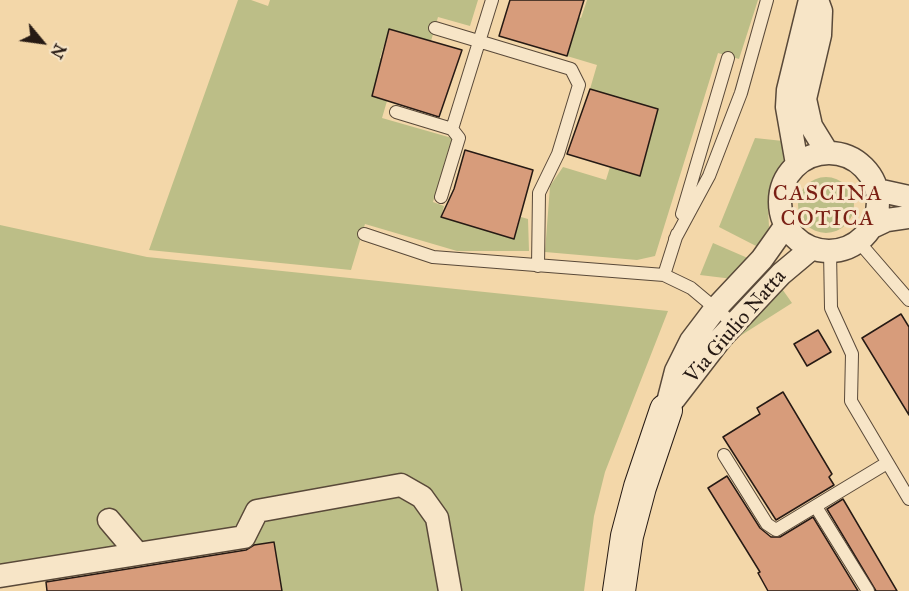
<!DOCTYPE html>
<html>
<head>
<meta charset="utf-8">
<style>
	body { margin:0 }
	#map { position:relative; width:909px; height:591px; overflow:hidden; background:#f3d7a9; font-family:"IM FELL Great Primer",serif }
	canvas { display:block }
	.north { position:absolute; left:12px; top:12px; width:60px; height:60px; -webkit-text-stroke:4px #f7e5c7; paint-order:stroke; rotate:119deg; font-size:16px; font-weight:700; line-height:24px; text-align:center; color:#261a14 }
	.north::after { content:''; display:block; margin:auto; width:21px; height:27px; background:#261a14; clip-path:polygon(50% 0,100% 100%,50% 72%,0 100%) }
</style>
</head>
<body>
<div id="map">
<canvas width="909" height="591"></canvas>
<div class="north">N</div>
</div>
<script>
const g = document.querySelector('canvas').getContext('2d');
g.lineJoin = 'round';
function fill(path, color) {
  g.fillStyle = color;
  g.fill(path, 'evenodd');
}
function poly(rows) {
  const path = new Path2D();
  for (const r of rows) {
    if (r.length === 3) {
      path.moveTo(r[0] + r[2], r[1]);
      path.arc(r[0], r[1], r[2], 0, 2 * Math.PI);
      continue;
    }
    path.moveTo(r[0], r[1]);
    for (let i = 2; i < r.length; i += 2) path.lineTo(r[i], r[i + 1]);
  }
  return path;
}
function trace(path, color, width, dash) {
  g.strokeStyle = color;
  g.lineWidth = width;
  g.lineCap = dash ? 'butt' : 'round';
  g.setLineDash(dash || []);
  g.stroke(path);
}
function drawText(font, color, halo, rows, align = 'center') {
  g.font = font + ' "IM FELL Great Primer",serif';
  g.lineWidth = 6;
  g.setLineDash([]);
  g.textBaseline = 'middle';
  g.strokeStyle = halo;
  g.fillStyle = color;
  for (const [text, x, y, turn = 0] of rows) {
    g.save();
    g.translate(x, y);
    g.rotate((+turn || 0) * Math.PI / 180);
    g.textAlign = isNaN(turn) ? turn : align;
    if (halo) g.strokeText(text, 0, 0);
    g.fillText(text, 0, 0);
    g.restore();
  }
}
fill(poly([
	[238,0,251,0,268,6,270,0,478,0,470,26,438,17,431,41,389,29,380,58,390,62,380,67,372,96,387,101,382,118,452,138,433,202,444,206,441,217,514,239,521,217,528,219,529,251,457,251,365,224,351,270,149,250],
	[587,0,758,0,739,59,718,53,655,256,637,260,545,252,550,186,563,167,606,180,610,167,640,176,648,148,640,145,590,89,597,65,567,56,576,26,572,15,581,18],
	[755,138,783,141,784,164,772,186,768,207,769,227,758,247,719,227],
	[826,205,28],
	[0,225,147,257,668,311,605,472,594,516,584,591,282,591,274,542,0,588],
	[713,243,750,259,733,279,700,275],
	[780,286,792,303,729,343]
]), '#bcbe87');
const building = poly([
	[510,0,584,0,567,56,499,36,510,0],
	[389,29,462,50,439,117,372,96,389,29],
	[590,89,658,109,640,176,567,154,590,89],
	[465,150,533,170,514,239,441,217,454,189,465,150],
	[901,314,909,327,909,415,862,338,901,314],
	[818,330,831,352,807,366,794,344,818,330],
	[783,392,832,474,829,477,834,485,776,520,723,437,760,414,757,408,783,392],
	[727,476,760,528,771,537,780,537,813,517,858,591,768,591,758,573,760,572,708,488,727,476],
	[843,499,897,591,876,591,827,509,843,499],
	[274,542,282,591,47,591,46,582,246,550,254,545,274,542]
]);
fill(building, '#d79c7b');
trace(building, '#261a14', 1.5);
const lane = poly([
	[435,28,571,69,579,85,558,154,539,193,538,266],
	[396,112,452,129],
	[441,197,459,138,452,129,492,0],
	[682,214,728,58],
	[364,234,433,257,664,275,691,288,734,324],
	[675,239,709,176,741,93,767,0],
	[858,241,909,300],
	[830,251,831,308,852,354,851,401,909,499],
	[664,275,677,234],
	[724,455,767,524,776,530,887,463],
	[816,507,868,591]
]);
const street = poly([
	[817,0,821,11,820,35,805,99,811,126,827,152],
	[829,202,49],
	[797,164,787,107,788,90,810,0],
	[877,190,909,197],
	[870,228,887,220,909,217],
	[674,399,721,338,781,274,812,248],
	[666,410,676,371,691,341,716,308,762,259,786,225],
	[109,520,137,553],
	[0,576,244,537,257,511,401,485,422,497,437,518,450,591]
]);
const secondary = poly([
	[619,591,627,536,640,487,666,410]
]);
trace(lane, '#594939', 14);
trace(street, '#594939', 25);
trace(secondary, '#261a14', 34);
trace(lane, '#f7e5c7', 12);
trace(street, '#f7e5c7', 22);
trace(secondary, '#f7e5c7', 32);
drawText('21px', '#261a14', '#f7e5c7', [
	["Via Giulio Natta",736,327,-49]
]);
g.letterSpacing = '1.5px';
drawText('22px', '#7a1f14', '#f7e5c7', [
	["CASCINA",828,195],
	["COTICA",828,220]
]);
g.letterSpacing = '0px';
</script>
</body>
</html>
